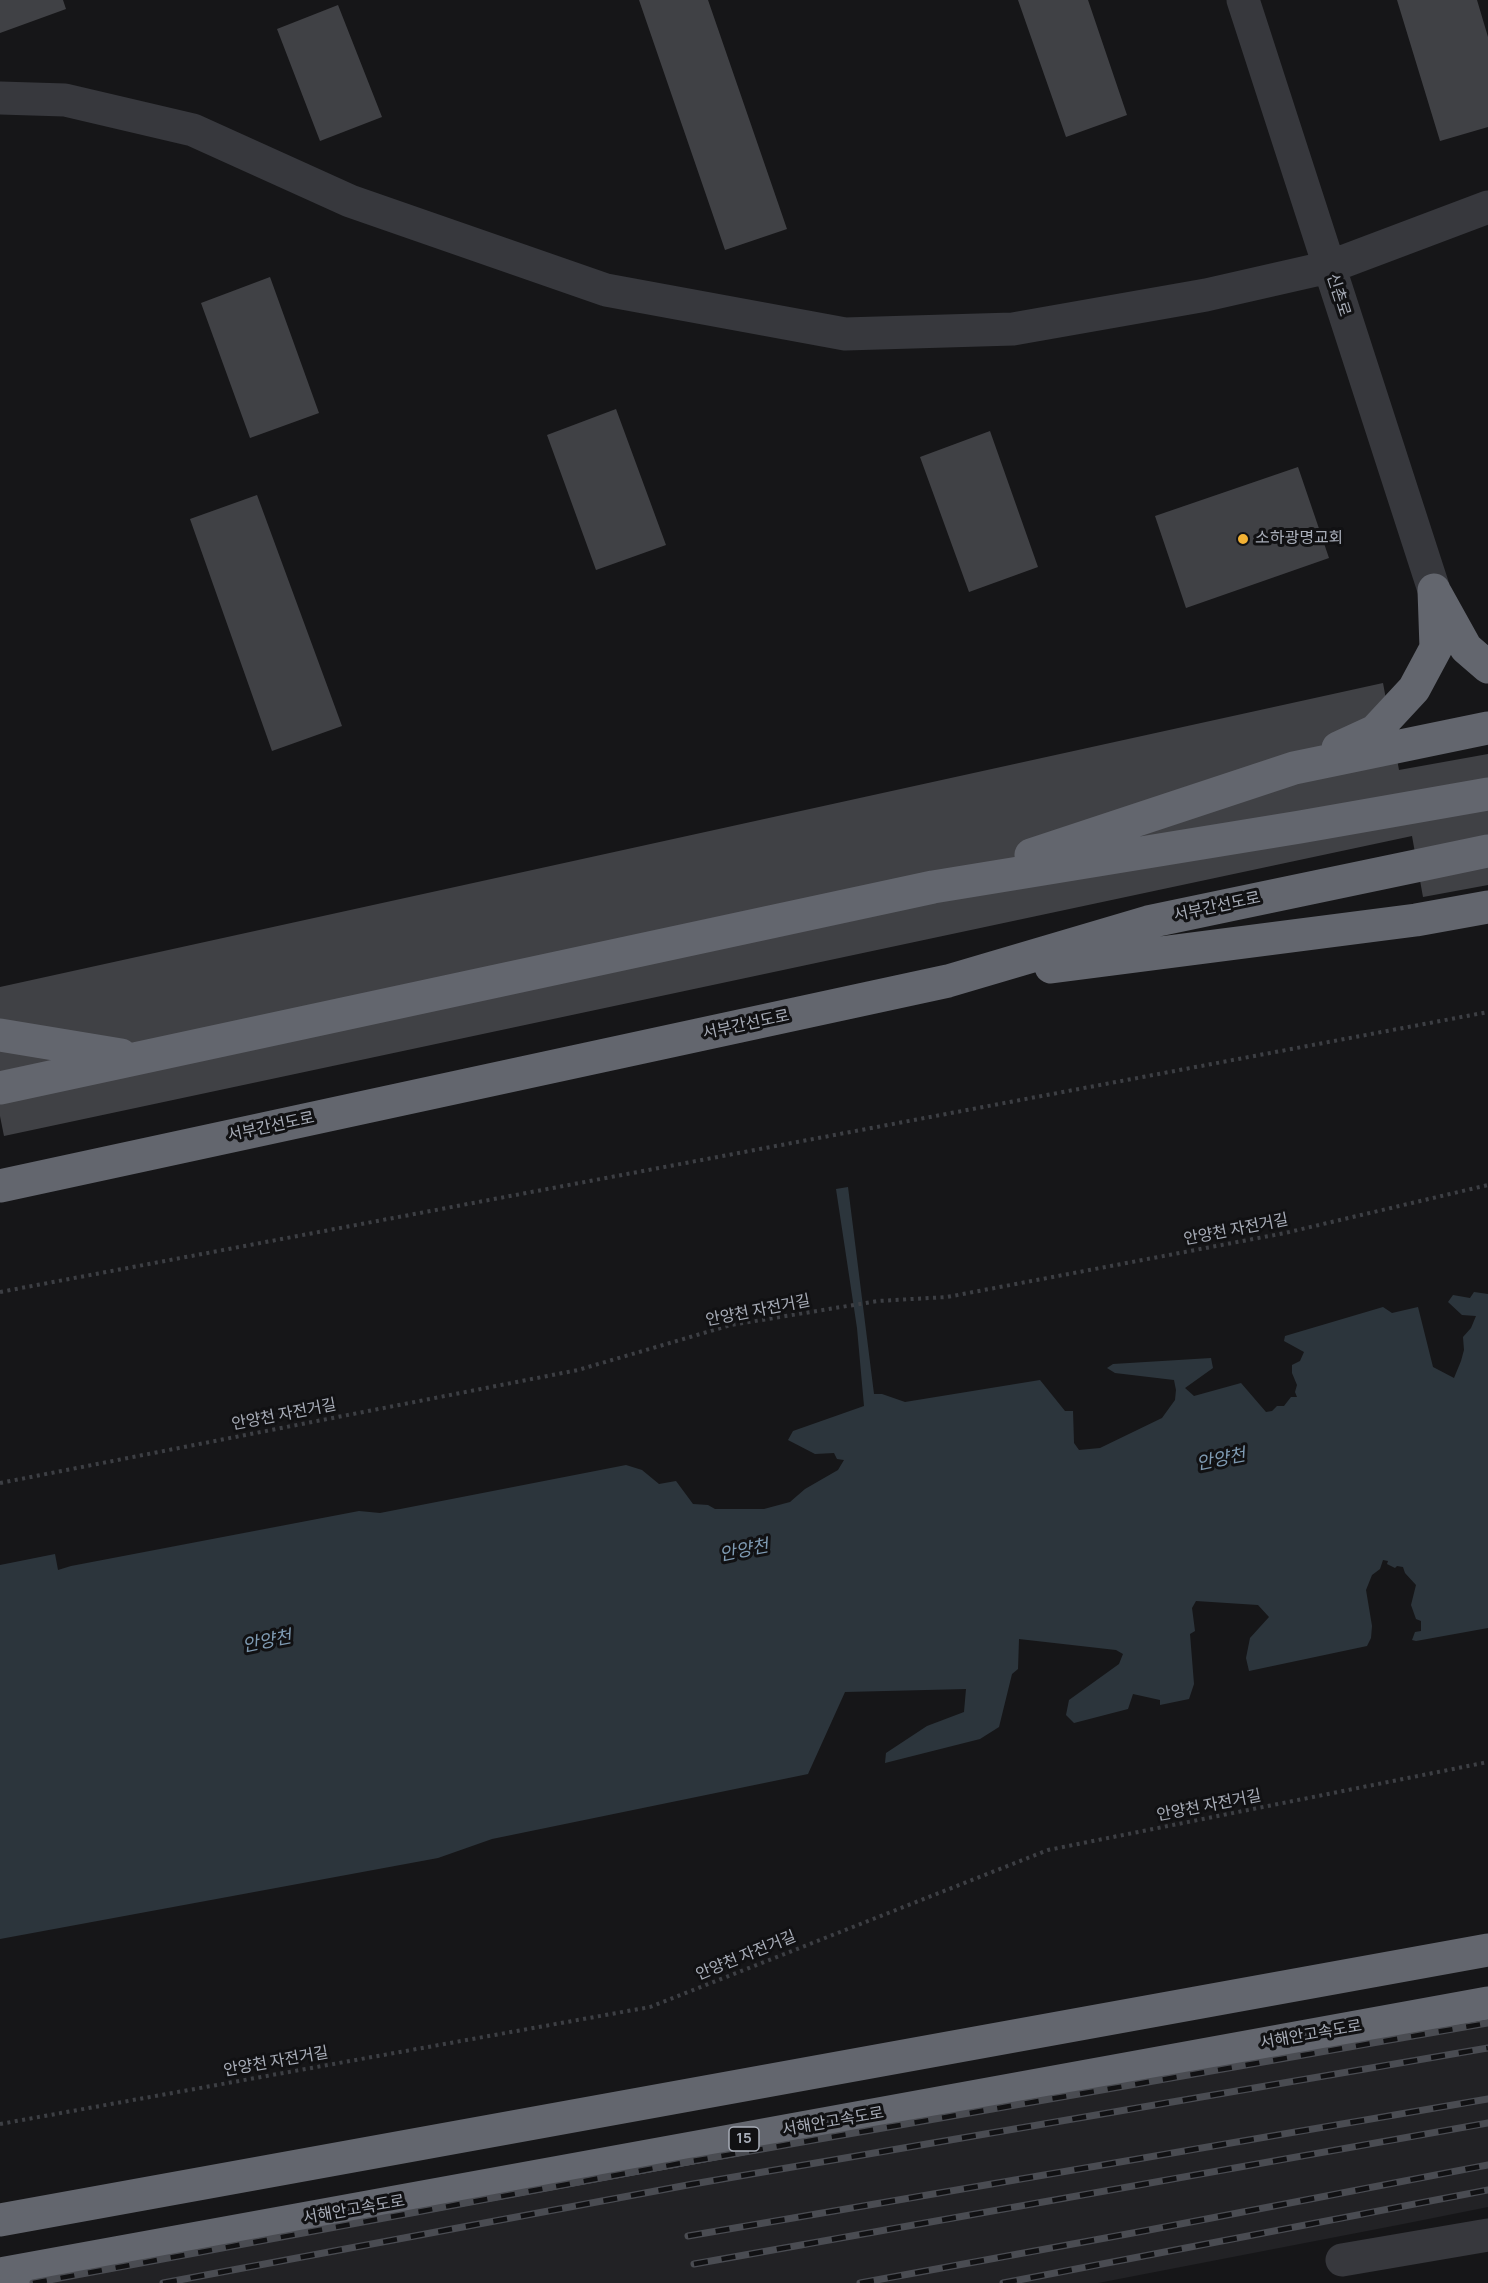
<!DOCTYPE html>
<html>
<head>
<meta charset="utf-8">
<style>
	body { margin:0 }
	canvas { display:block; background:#161618 }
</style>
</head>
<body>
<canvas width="1488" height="2283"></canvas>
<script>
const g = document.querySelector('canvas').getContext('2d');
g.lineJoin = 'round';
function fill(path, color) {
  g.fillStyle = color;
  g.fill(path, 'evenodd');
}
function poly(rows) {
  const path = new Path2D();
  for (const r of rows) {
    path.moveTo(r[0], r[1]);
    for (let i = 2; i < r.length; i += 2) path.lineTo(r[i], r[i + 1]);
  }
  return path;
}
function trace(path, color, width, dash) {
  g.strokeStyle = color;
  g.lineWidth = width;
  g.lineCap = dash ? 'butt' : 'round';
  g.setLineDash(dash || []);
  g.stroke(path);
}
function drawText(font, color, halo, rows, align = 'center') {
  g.font = font + ' Manrope,"Noto Sans KR",sans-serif';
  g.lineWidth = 6;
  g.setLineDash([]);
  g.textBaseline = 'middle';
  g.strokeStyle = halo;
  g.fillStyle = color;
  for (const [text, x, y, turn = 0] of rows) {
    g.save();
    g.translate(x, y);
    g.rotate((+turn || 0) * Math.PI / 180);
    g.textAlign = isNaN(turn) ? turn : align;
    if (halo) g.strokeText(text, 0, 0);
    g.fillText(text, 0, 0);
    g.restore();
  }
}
fill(poly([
	[1488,1988,1488,2207,1403,2224,1098,2283,0,2283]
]), '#222225');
fill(poly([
	[848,1187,874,1394,882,1394,905,1402,1040,1380,1065,1411,1073,1411,1074,1443,1079,1450,1100,1448,1162,1418,1175,1400,1176,1390,1174,1380,1115,1373,1107,1368,1113,1364,1211,1358,1213,1368,1185,1388,1194,1396,1241,1383,1266,1412,1272,1411,1277,1406,1284,1406,1291,1397,1297,1397,1295,1392,1297,1385,1292,1373,1292,1365,1300,1361,1304,1352,1284,1341,1285,1336,1383,1307,1392,1313,1418,1307,1433,1367,1454,1378,1461,1361,1464,1350,1463,1337,1471,1328,1476,1316,1462,1315,1448,1302,1453,1295,1470,1298,1474,1292,1488,1294,1488,1628,1416,1641,1412,1640,1415,1632,1421,1631,1421,1621,1416,1619,1411,1605,1416,1585,1405,1573,1403,1567,1397,1566,1395,1568,1387,1564,1388,1561,1383,1560,1380,1569,1372,1575,1366,1590,1372,1626,1371,1638,1367,1646,1249,1671,1246,1658,1250,1638,1269,1617,1258,1605,1196,1601,1192,1608,1195,1631,1190,1634,1194,1684,1189,1699,1160,1705,1160,1700,1133,1694,1128,1709,1074,1723,1066,1715,1069,1700,1119,1664,1123,1654,1116,1650,1019,1639,1018,1669,1012,1674,999,1727,980,1739,885,1763,886,1753,927,1726,964,1712,966,1689,845,1692,808,1774,492,1839,438,1858,0,1939,0,1565,55,1554,58,1570,71,1566,359,1511,380,1513,626,1465,642,1470,659,1484,676,1481,693,1504,708,1505,715,1509,764,1509,790,1502,805,1489,838,1470,844,1460,837,1459,834,1453,815,1454,788,1440,793,1431,864,1406,857,1328,836,1189]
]), '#2c353c');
fill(poly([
	[0,0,63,0,66,9,0,33],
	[639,0,708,0,787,229,725,250],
	[1018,0,1088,0,1127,115,1066,137],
	[1397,0,1477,0,1488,37,1488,127,1440,141],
	[338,5,382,117,320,141,277,29],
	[270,277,319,413,250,438,201,303],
	[616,409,666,545,596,570,547,435],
	[990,431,1038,567,969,592,920,457],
	[1298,467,1329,558,1186,608,1155,516],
	[257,495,342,726,272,751,190,519],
	[1383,683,1399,770,1488,754,1488,885,1423,897,1412,836,4,1136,0,1116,0,987]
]), '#404145');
trace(poly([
	[0,1292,1488,1012],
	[0,1483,578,1370,731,1325,878,1301,947,1297,1285,1233,1488,1185],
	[0,2124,650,2007,1048,1850,1488,1762]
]), '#3d3f44', 4, [3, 4.5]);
trace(poly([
	[1243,0,1434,590],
	[0,98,65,100,193,130,350,201,606,290,845,334,1013,329,1206,295,1329,267,1488,207],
	[1342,2260,1488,2235]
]), '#37383d', 33);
trace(poly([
	[1436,594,1466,648,1488,667],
	[1338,748,1375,731,1414,689,1436,648,1434,590],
	[1031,855,1294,768,1488,728],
	[1051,967,1416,920,1488,907],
	[0,1035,121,1055],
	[0,1088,933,887,1300,827,1488,794],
	[0,1186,948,981,1148,922,1488,851],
	[0,2220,1488,1950],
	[0,2274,1488,2003]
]), '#63666e', 33);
const rail = poly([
	[688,2236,1488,2099],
	[694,2264,1488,2123],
	[33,2283,687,2162,1488,2023],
	[163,2283,693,2184,1488,2048],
	[860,2283,1149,2230,1488,2165],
	[1003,2283,1488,2190]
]);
trace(rail, '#4a4c52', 7);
trace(rail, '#111113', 4.5, [14]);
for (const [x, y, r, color] of [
	[1243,539,6,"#f2b134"]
]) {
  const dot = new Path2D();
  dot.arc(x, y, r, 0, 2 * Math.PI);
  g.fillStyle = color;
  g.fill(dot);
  trace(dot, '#111113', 2);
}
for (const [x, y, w] of [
	[744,2139,30]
]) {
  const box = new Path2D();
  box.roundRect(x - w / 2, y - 12, w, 24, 4.5);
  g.fillStyle = '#111113';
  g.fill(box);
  trace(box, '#a8adb8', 1.5);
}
drawText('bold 15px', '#a8adb8', null, [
	["15",744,2139]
]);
drawText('16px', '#a8adb8', '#111113', [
	["신촌로",1338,295,72],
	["서부간선도로",1217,907,-12],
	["서부간선도로",746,1025,-12],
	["서부간선도로",271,1127,-12],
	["안양천 자전거길",1236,1230,-11],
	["안양천 자전거길",758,1311,-11],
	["안양천 자전거길",284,1415,-11],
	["안양천 자전거길",1209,1806,-11],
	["안양천 자전거길",746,1956,-22],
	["서해안고속도로",1311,2035,-10],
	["안양천 자전거길",276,2062,-10],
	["서해안고속도로",833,2122,-10],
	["서해안고속도로",354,2210,-10]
]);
drawText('16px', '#a8adb8', '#111113', [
	["소하광명교회",1255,539]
], 'left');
drawText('italic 18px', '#7f9bb3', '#111113', [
	["안양천",1221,1460,-11],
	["안양천",744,1551,-11],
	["안양천",267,1642,-11]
]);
</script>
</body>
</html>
